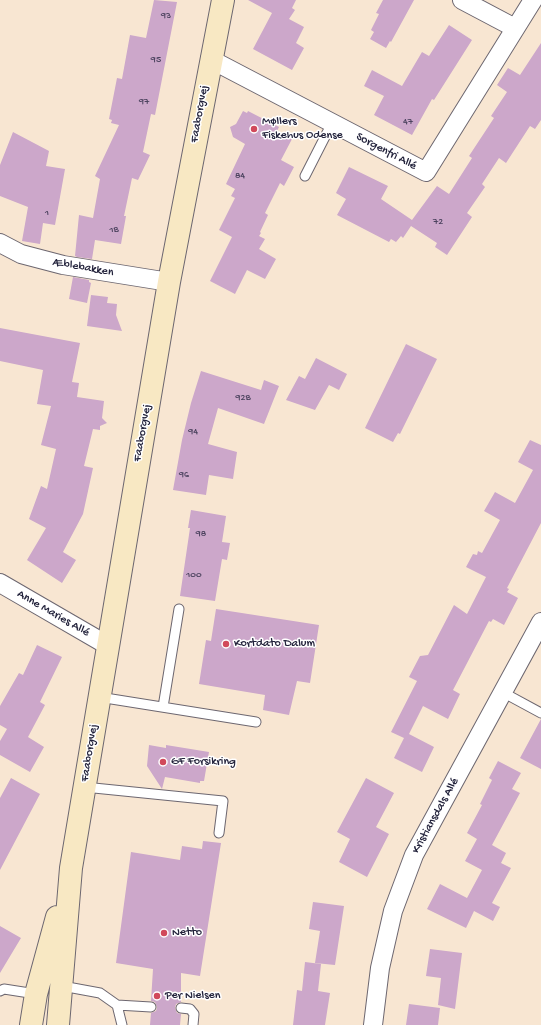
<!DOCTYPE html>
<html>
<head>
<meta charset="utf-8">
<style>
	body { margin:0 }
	canvas { display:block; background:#f8e6d2 }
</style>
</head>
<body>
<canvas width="541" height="1025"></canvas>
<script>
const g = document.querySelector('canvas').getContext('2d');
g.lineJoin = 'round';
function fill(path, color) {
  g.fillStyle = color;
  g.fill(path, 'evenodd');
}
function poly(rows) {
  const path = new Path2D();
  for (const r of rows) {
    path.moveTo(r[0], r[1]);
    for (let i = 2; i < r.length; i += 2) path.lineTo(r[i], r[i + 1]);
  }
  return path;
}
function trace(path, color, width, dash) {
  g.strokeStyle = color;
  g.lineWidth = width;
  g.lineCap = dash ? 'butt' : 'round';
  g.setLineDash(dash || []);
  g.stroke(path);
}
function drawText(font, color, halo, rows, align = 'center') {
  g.font = font + ' "Gochi Hand",sans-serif';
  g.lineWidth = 3;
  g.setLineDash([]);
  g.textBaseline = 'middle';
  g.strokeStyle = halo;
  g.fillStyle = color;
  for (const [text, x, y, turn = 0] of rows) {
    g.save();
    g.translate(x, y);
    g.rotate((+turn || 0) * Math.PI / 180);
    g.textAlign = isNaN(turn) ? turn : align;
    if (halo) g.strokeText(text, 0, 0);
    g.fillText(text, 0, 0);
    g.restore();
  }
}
fill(poly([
	[154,0,177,2,155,115,151,114,143,152,150,155,138,180,132,178,124,216,126,216,121,244,95,240,92,259,77,257,75,256,79,215,93,218,100,179,95,176,119,125,111,123,112,120,109,119,117,78,122,79,130,35,146,38],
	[248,0,296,0,292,8,295,10,289,19,304,27,296,43,304,48,292,70,253,49,272,13],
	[383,0,414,0,391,42,390,41,386,48,370,39,374,32,371,30,379,14,376,13],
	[449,25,472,40,434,100,432,99,412,135,374,115,384,96,364,86,372,70,402,86,422,52,429,56],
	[541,43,541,120,535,129,530,126,506,163,499,158,482,184,485,187,467,213,472,217,447,255,435,247,437,243,411,226,403,238,401,236,396,242,391,239,389,242,337,215,346,199,336,193,349,167,388,186,381,199,412,220,437,186,449,194,472,158,469,156,494,118,491,116,507,92,497,85,508,68,520,75],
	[243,111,247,113,248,111,279,127,277,131,292,139,281,160,294,167,284,186,280,183,265,213,268,215,260,232,261,233,259,236,265,239,259,249,276,259,265,279,247,270,235,294,210,281,232,237,219,230,235,198,231,196,235,189,226,184,245,144,233,137,230,127,236,124],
	[13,132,49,151,46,166,65,169,55,225,43,223,40,244,22,241,28,207,0,196,0,165],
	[73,277,89,280,89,282,91,283,87,303,69,299],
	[91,295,108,297,107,303,117,304,116,315,122,331,87,326],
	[0,328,80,343,72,382,79,383,77,397,104,401,102,418,107,423,100,426,100,430,93,429,84,466,93,468,83,514,63,552,76,560,62,583,27,560,46,528,29,519,41,486,47,489,56,449,41,445,51,406,37,404,43,370,0,361],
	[406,344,437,359,400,434,398,433,393,442,365,428],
	[316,358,347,374,339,390,329,385,315,410,286,400,299,376,305,379],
	[201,371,261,390,264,380,279,386,264,424,218,408,208,444,237,452,233,479,209,475,206,495,173,490,182,440,191,403],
	[530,440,541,445,541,523,507,588,509,589,507,592,518,598,504,625,493,619,491,622,489,621,453,690,460,694,448,719,423,706,409,734,434,747,422,772,394,758,404,738,391,732,417,681,409,677,420,656,428,655,454,605,467,614,486,577,466,567,473,554,477,555,478,551,482,553,500,520,484,511,495,492,515,503,533,470,518,462],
	[191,510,226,516,222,542,230,543,227,560,222,559,215,601,180,596,190,528,188,528],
	[216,609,319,625,310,683,297,681,289,715,263,710,265,695,199,684,206,640,211,641],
	[37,645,62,657,40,702,45,705,28,737,44,747,30,772,0,755,0,741,7,729,0,725,0,706,19,673,23,675],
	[541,719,541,769,520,758],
	[149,745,166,748,166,745,209,752,204,781,200,781,200,783,165,777,162,789,147,766],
	[498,761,521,773,512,789,520,793,492,845,506,853,501,863,511,868,492,903,500,907,493,921,474,911,466,928,427,909,440,884,467,898,482,870,465,861,477,839,467,833,482,805,480,804,492,780,489,778],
	[11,778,40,794,0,870,0,798],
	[366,778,394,793,376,827,389,834,367,877,339,862,350,839,337,832],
	[203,841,221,843,200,976,181,973,181,1002,176,1004,175,1008,177,1013,181,1014,180,1025,150,1025,151,1013,156,1011,157,1007,155,1002,151,1001,153,969,116,963,131,852,180,860,182,846,202,849],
	[313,902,344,906,335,965,315,963,320,931,309,929],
	[0,926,21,938,0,973],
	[430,949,462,953,455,1009,438,1005,441,978,426,976],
	[305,962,321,964,318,991,330,993,325,1025,293,1025,297,990,302,991],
	[409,1004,440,1008,438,1025,406,1025]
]), '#cca7ca');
const lane = poly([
	[305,176,332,123],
	[504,693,541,713],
	[99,697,256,722],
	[163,707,179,609],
	[84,787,223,801,219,833],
	[62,986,100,993,117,1005,122,1025],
	[0,991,4,989,36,994],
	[117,1005,151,1007],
	[181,1008,190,1009,194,1014,193,1025]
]);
const street = poly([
	[462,0,515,28],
	[210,59,426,172,533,0],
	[0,243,21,254,63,265,169,282],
	[0,583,107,645],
	[373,1025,380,968,393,911,414,855,541,622]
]);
const secondary = poly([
	[31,1025,36,994,57,917],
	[58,1025,71,868,169,282,223,0]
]);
trace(lane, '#6d6770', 11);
trace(street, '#6d6770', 20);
trace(secondary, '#6d6770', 24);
trace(lane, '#fff', 9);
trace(street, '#fff', 18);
trace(secondary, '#f8e8c3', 22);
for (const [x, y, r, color] of [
	[254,129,4,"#d1495b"],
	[226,644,4,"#d1495b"],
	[163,762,4,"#d1495b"],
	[164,933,4,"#d1495b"],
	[157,996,4,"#d1495b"]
]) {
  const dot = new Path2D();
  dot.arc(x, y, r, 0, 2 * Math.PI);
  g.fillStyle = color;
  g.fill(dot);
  trace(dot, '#fff', 1.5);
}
drawText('10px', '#4c435f', null, [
	["93",166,16],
	["95",156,60],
	["97",144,102],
	["47",408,122],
	["84",240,176],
	["1",47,213],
	["72",438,222],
	["1B",114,230],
	["92B",243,398],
	["94",193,432],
	["96",184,475],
	["98",201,534],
	["100",194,575]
]);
drawText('12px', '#22223b', '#fff', [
	["Faaborgvej",200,114,-80],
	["Sorgenfri Allé",386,152,28],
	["Æblebakken",83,268,10],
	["Faaborgvej",143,433,-80],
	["Anne Maries Allé",53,614,30],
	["Faaborgvej",90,753,-81],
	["Kristiansdals Allé",436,816,-61]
]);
drawText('12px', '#22223b', '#fff', [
	["Møllers",262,122],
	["Fiskehus Odense",262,136],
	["Kortdato Dalum",234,644],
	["GF Forsikring",171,762],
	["Netto",172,933],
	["Per Nielsen",165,996]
], 'left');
</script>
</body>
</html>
